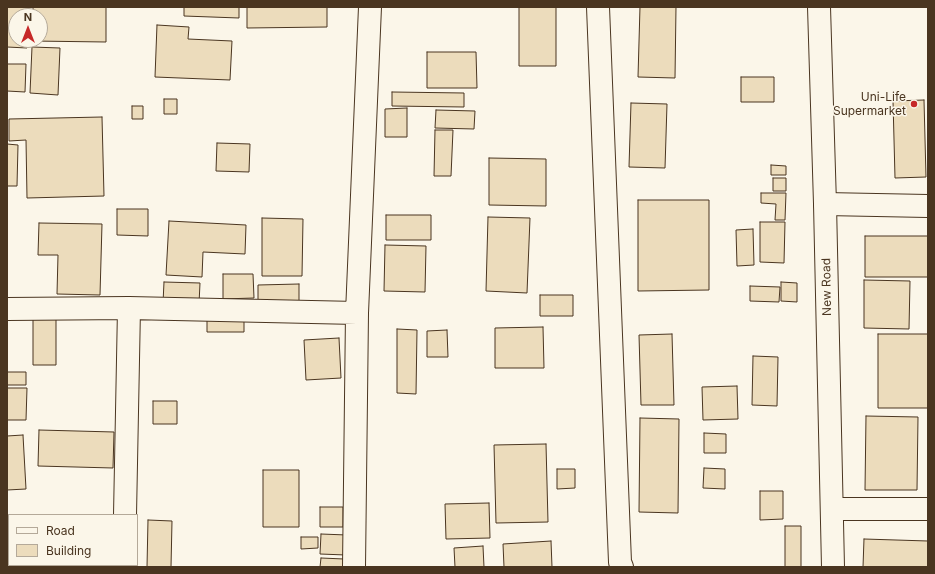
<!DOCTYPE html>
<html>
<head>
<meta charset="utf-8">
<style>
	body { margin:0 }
	#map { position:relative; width:935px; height:574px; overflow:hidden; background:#fbf6e9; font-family:Inter,sans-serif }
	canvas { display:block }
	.frame { position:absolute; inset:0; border:8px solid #4a3520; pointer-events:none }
	.legend { position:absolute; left:8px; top:514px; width:130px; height:52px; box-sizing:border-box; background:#fbf6e9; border:1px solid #b4a999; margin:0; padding:5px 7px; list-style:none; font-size:12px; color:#4a3520 }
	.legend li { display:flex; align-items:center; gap:8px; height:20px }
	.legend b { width:20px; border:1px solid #b4a999 }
	.north { position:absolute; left:8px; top:8px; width:40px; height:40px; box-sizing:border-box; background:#fbf6e9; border:1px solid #b4a999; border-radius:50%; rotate:0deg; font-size:11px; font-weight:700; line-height:16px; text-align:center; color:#4a3520 }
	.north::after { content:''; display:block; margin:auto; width:14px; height:18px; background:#c62828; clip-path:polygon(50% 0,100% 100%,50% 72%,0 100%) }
</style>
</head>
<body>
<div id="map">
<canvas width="935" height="574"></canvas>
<div class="frame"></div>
<ul class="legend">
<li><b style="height:5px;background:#fbf6e9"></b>Road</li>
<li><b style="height:11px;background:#ecdcbc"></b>Building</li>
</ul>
<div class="north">N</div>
</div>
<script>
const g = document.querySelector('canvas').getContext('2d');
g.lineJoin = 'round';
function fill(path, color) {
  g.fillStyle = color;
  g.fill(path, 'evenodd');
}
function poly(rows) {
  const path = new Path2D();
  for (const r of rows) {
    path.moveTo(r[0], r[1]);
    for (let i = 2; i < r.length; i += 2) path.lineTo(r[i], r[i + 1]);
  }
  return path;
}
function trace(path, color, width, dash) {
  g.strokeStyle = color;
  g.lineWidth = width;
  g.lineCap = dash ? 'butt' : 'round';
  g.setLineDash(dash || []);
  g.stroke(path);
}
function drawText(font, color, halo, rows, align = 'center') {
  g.font = font + ' Inter,sans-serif';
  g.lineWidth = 3;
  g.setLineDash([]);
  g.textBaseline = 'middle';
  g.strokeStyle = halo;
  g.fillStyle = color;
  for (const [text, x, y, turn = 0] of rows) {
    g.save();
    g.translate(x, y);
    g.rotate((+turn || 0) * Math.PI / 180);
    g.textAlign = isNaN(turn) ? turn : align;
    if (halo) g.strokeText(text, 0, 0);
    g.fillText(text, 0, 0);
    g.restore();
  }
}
const building = poly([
	[7,7,29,7,28,16,16,16,16,40,27,40,27,48,7,47,7,7],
	[33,7,106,7,106,42,32,41,32,40,40,40,40,16,33,16,33,7],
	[184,7,239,7,239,18,184,16,184,7],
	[247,7,327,7,327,27,247,28,247,7],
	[519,7,556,7,556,66,519,66,519,7],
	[640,7,676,7,675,78,638,77,640,7],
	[157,25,189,27,188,39,232,41,230,80,155,77,157,25],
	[32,47,60,48,58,95,30,93,32,47],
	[427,52,476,52,477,88,427,88,427,52],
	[7,64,26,64,25,92,7,91,7,64],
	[741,77,774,77,774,102,741,102,741,77],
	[392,92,464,93,464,107,392,106,392,92],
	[164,99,177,99,177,114,164,114,164,99],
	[924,100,926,177,895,178,893,101,924,100],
	[631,103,667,104,665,168,629,167,631,103],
	[132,106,143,106,143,119,132,119,132,106],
	[407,108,407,137,385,137,385,109,407,108],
	[436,110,475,111,474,129,435,128,436,110],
	[102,117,104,196,27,198,26,140,9,141,9,119,102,117],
	[435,130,453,130,451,176,434,176,435,130],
	[217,143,250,144,249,172,216,171,217,143],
	[7,144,18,145,17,186,7,186,7,144],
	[489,158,546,159,546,206,489,205,489,158],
	[771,165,786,166,786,175,771,175,771,165],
	[773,178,786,178,786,191,773,191,773,178],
	[761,193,786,193,785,220,775,220,776,204,761,203,761,193],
	[638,200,709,200,709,290,638,291,638,200],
	[117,209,148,209,148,236,117,235,117,209],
	[386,215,431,215,431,240,386,240,386,215],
	[488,217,530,218,527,293,486,291,488,217],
	[262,218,303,219,302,276,262,276,262,218],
	[169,221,246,225,245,254,203,252,202,277,166,275,169,221],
	[760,222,785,222,784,263,760,262,760,222],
	[39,223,102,224,100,295,57,294,58,255,38,255,39,223],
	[753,229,754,265,737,266,736,230,753,229],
	[865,236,928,236,928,277,865,277,865,236],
	[385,245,426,246,425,292,384,291,385,245],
	[223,274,253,274,254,298,223,299,223,274],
	[864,280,910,281,909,329,864,328,864,280],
	[164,282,200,283,199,304,163,303,164,282],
	[781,282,797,283,797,302,781,301,781,282],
	[299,284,299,304,258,304,258,285,299,284],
	[750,286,780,287,779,302,750,301,750,286],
	[540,295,573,295,573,316,540,316,540,295],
	[33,316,56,316,56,365,33,365,33,316],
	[207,320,244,320,244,332,207,332,207,320],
	[543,327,544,368,495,368,495,328,543,327],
	[397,329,417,330,416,394,397,393,397,329],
	[447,330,448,357,427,357,427,331,447,330],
	[672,334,674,405,641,405,639,335,672,334],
	[878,334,928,334,928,408,878,408,878,334],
	[339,338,341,378,306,380,304,340,339,338],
	[753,356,778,357,777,406,752,405,753,356],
	[7,372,26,372,26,385,7,385,7,372],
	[737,386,738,419,703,420,702,387,737,386],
	[7,388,27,388,26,420,7,420,7,388],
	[153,401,177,401,177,424,153,424,153,401],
	[866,416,918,417,917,490,865,490,866,416],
	[640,418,679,419,678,513,639,512,640,418],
	[39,430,114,432,113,468,38,466,39,430],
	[704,433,726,434,726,453,704,453,704,433],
	[23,435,26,489,7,490,7,436,23,435],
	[546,444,548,522,496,523,494,445,546,444],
	[704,468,725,469,725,489,703,488,704,468],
	[557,469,575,469,575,488,557,489,557,469],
	[263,470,299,470,299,527,263,527,263,470],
	[760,491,783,491,783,519,760,520,760,491],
	[489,503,490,538,446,539,445,504,489,503],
	[320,507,343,507,343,527,320,527,320,507],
	[148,520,172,521,171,567,147,567,148,520],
	[785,526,801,526,801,567,785,567,785,526],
	[321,534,347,535,346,555,320,554,321,534],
	[301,537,318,537,318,548,301,549,301,537],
	[864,539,928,541,928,567,863,567,864,539],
	[551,541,552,567,504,567,503,544,551,541],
	[483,546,484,567,455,567,454,548,483,546],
	[321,558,344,559,344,567,320,567,321,558]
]);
fill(building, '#ecdcbc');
trace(building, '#4a3520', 1);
const minor = poly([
	[598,7,620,562,622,567],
	[825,204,928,206],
	[7,309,129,308,357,313],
	[833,509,928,509],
	[125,515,129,308],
	[124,567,124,565],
	[354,567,357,313,370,7]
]);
const tertiary = poly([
	[819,7,825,204,833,567]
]);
trace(minor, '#4a3520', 24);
trace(tertiary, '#4a3520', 24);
trace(minor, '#fbf6e9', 22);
trace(tertiary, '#fbf6e9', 22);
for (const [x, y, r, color] of [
	[914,104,4,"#c62828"]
]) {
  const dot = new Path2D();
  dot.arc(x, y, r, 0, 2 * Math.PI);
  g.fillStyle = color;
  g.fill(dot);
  trace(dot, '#fbf6e9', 1.5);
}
drawText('12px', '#4a3520', '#fbf6e9', [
	["Uni-Life",906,97],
	["Supermarket",906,111]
], 'right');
drawText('12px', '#4a3520', '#fbf6e9', [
	["New Road",827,287,-91]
]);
</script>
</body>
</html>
